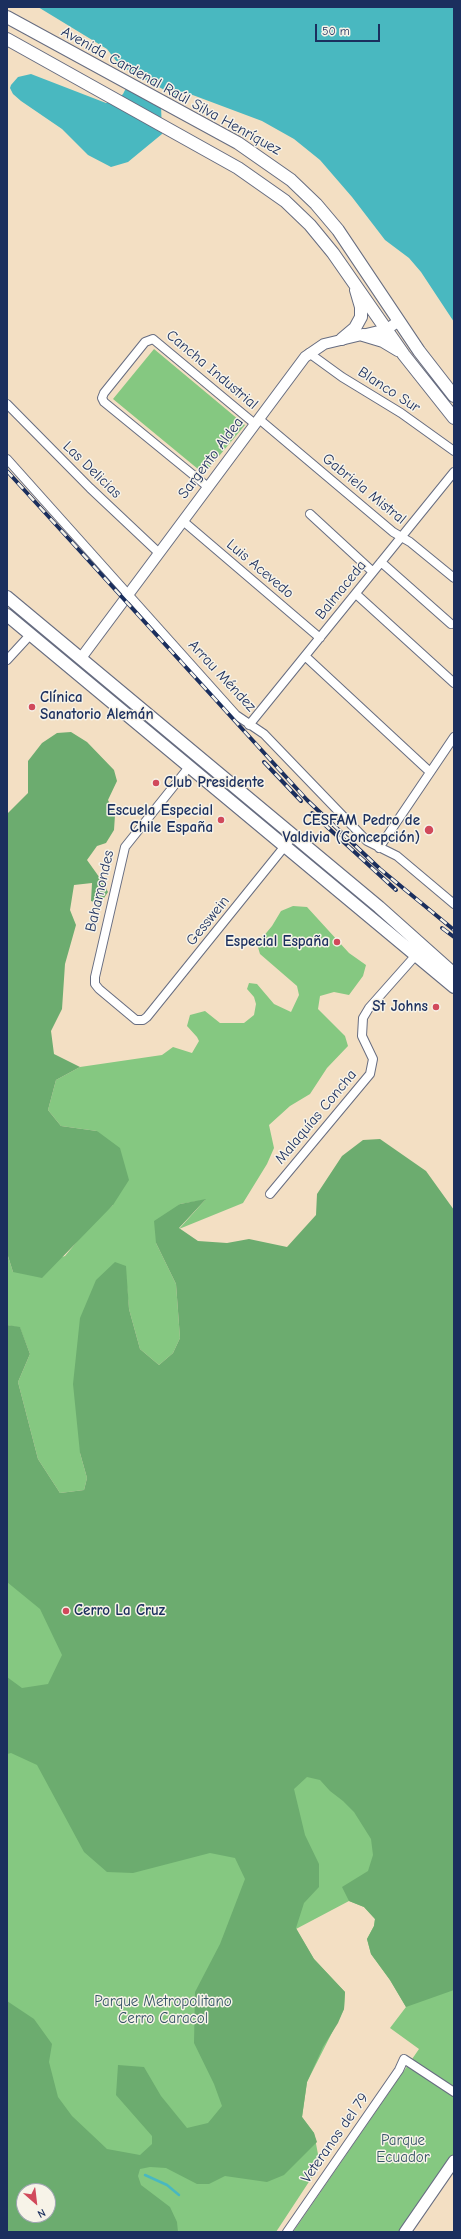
<!DOCTYPE html>
<html>
<head>
<meta charset="utf-8">
<style>
	body { margin:0 }
	#map { position:relative; width:461px; height:2239px; overflow:hidden; background:#f3dfc3; font-family:"Comic Neue",sans-serif }
	canvas { display:block }
	.frame { position:absolute; inset:0; border:8px solid #1b2f5e; pointer-events:none }
	.north { position:absolute; left:16px; top:2183px; width:40px; height:40px; box-sizing:border-box; background:#f7f3e8; border:1px solid #9fa5b1; border-radius:50%; rotate:152deg; font-size:11px; font-weight:700; line-height:16px; text-align:center; color:#1b2f5e }
	.north::after { content:''; display:block; margin:auto; width:14px; height:18px; background:#d1495b; clip-path:polygon(50% 0,100% 100%,50% 72%,0 100%) }
	.scale { position:absolute; left:315px; top:24px; width:65px; height:18px; box-sizing:border-box; border:2px solid #1b2f5e; border-top:0; padding-left:5px; font-size:12px; line-height:14px; white-space:nowrap; color:#1b2f5e; -webkit-text-stroke:3px #f7f3e8; paint-order:stroke }
</style>
</head>
<body>
<div id="map">
<canvas width="461" height="2239"></canvas>
<div class="frame"></div>
<div class="north">N</div>
<div class="scale">50 m</div>
</div>
<script>
const g = document.querySelector('canvas').getContext('2d');
g.lineJoin = 'round';
function fill(path, color) {
  g.fillStyle = color;
  g.fill(path, 'evenodd');
}
function poly(rows) {
  const path = new Path2D();
  for (const r of rows) {
    path.moveTo(r[0], r[1]);
    for (let i = 2; i < r.length; i += 2) path.lineTo(r[i], r[i + 1]);
  }
  return path;
}
function trace(path, color, width, dash) {
  g.strokeStyle = color;
  g.lineWidth = width;
  g.lineCap = dash ? 'butt' : 'round';
  g.setLineDash(dash || []);
  g.stroke(path);
}
function drawText(font, color, halo, rows, align = 'center') {
  g.font = font + ' "Comic Neue",sans-serif';
  g.lineWidth = 3;
  g.setLineDash([]);
  g.textBaseline = 'middle';
  g.strokeStyle = halo;
  g.fillStyle = color;
  for (const [text, x, y, turn = 0] of rows) {
    g.save();
    g.translate(x, y);
    g.rotate((+turn || 0) * Math.PI / 180);
    g.textAlign = isNaN(turn) ? turn : align;
    if (halo) g.strokeText(text, 0, 0);
    g.fillText(text, 0, 0);
    g.restore();
  }
}
fill(poly([
	[154,349,245,425,204,474,113,399],
	[293,906,307,907,349,953,366,965,363,976,349,995,334,992,320,996,318,1009,345,1036,348,1046,327,1068,310,1094,290,1106,269,1125,274,1148,267,1164,243,1203,179,1229,205,1200,180,1204,156,1243,176,1284,180,1338,173,1353,159,1365,140,1349,129,1309,125,1266,80,1453,87,1478,84,1490,60,1493,38,1459,18,1382,30,1354,20,1328,7,1325,7,1253,13,1272,65,1256,93,1222,113,1205,97,1131,61,1126,48,1110,56,1080,80,1067,162,1055,173,1047,192,1053,199,1041,197,1037,187,1026,190,1015,205,1011,220,1023,244,1023,254,1015,256,1004,254,997,247,989,249,983,257,984,274,1004,291,1012,299,995,297,986,260,954,257,944,272,926,281,911],
	[7,1578,454,1650,454,2153,399,2232,293,2232,419,2049,390,2028,406,2007,390,1980,371,1954,367,1939,374,1926,375,1919,364,1907,349,1901,296,1929,314,1959,345,1992,344,2009,307,2082,302,2117,314,2133,320,2165,276,2232,7,2232],
	[24,2191,48,2191,48,2215,24,2215]
]), '#85c881');
fill(poly([
	[71,732,87,742,114,770,117,781,108,800,115,815,114,830,106,843,97,846,87,860,102,881,108,892,100,904,91,901,92,883,74,885,70,910,76,925,65,964,62,1009,51,1031,54,1054,80,1067,56,1080,48,1110,61,1126,97,1131,120,1148,129,1180,113,1205,42,1278,13,1272,7,1253,7,814,28,793,28,761,42,743,57,733],
	[380,1139,426,1171,454,1210,454,1990,406,2007,390,1980,371,1954,367,1939,374,1926,375,1919,364,1907,349,1901,342,1887,368,1871,373,1855,371,1839,354,1812,343,1801,330,1791,320,1780,307,1777,294,1789,305,1835,319,1864,319,1887,304,1903,296,1928,314,1959,345,1992,344,2009,338,2023,323,2047,307,2082,302,2117,314,2133,317,2142,284,2175,267,2182,225,2176,209,2184,197,2184,166,2168,150,2167,140,2169,138,2176,141,2185,170,2207,177,2222,178,2232,7,2232,7,2001,34,2019,52,2044,49,2062,58,2097,72,2116,107,2149,140,2155,152,2144,152,2136,116,2095,118,2065,144,2067,161,2096,187,2128,208,2123,222,2106,214,2084,194,2043,195,1992,220,1944,245,1879,235,1858,210,1853,133,1873,107,1872,84,1852,37,1765,11,1753,7,1754,7,1677,22,1688,48,1684,62,1655,40,1609,7,1582,7,1325,20,1327,30,1354,18,1382,38,1459,60,1493,84,1490,87,1478,80,1453,73,1384,80,1318,96,1280,115,1262,126,1266,129,1309,140,1349,159,1365,173,1353,180,1338,176,1284,156,1243,154,1221,180,1204,206,1199,179,1228,198,1241,227,1243,249,1239,287,1247,316,1215,317,1194,342,1156,363,1140],
	[24,2191,48,2191,48,2215,24,2215]
]), '#6cac6f');
fill(poly([
	[38,7,454,7,454,322,421,272,409,258,385,240,352,197,320,160,294,139,262,121,190,94,182,95,161,105,162,134,128,162,111,167,88,155,62,129,21,101,13,94,10,88,11,85,18,77,31,74,106,103,119,98,123,94,128,84,127,75,107,49]
]), '#49b8c0');
fill(poly([
	[115,63,179,98,166,103,163,109,124,87,125,75]
]), '#f3dfc3');
trace(poly([
	[145,2175,167,2185,179,2195]
]), '#49b8c0', 2.5);
const minor = poly([
	[309,353,342,377,401,413,454,451],
	[7,404,90,488,159,553],
	[259,419,393,532,410,542,454,578],
	[7,459,236,715,264,734,367,841,397,856,454,904],
	[208,487,104,402,102,398,104,393,145,342,153,339,255,424],
	[310,514,373,572],
	[183,521,320,638],
	[381,562,451,624],
	[356,594,454,683],
	[305,656,430,772],
	[7,660,30,635],
	[249,725,454,472],
	[189,767,125,847,95,977,95,984,99,989,136,1020,143,1020,147,1017,293,836],
	[379,848,454,737],
	[270,1194,370,1074,373,1059,362,1036,363,1018,369,1008,416,955],
	[287,2232,399,2070,404,2059,454,2092]
]);
const tertiary = poly([
	[81,658,305,357,324,344,387,329,399,321]
]);
const secondary = poly([
	[405,2232,454,2161]
]);
const primary = poly([
	[7,17,238,143,291,180,316,204,338,230,419,351,454,396],
	[7,39,238,168,285,201,310,225,333,253,404,355,454,418],
	[363,335,383,341,398,350],
	[342,339,355,328,361,317,361,307,356,290],
	[7,597,379,907,454,974],
	[7,615,454,987]
]);
trace(minor, '#676d81', 10);
trace(tertiary, '#676d81', 12);
trace(secondary, '#676d81', 13);
trace(primary, '#676d81', 14);
trace(minor, '#fff', 8);
trace(tertiary, '#fff', 10);
trace(secondary, '#fff', 11);
trace(primary, '#fff', 12);
const rail = poly([
	[7,471,307,800,380,869,454,930],
	[264,762,301,801],
	[312,813,396,890],
	[442,928,454,937]
]);
trace(rail, '#1b2f5e', 4);
trace(rail, '#f7f3e8', 2.5, [8]);
for (const [x, y, r, color] of [
	[32,707,4,"#d1495b"],
	[156,783,4,"#d1495b"],
	[221,820,4,"#d1495b"],
	[429,830,5,"#d1495b"],
	[337,942,4,"#d1495b"],
	[436,1007,4,"#d1495b"],
	[66,1611,4,"#d1495b"]
]) {
  const dot = new Path2D();
  dot.arc(x, y, r, 0, 2 * Math.PI);
  g.fillStyle = color;
  g.fill(dot);
  trace(dot, '#f7f3e8', 1.5);
}
drawText('15px', '#1b2f5e', '#f7f3e8', [
	["Avenida Cardenal Raúl Silva Henríquez",171,91,29],
	["Cancha Industrial",212,370,40],
	["Blanco Sur",389,390,33],
	["Sargento Aldea",211,458,-53],
	["Las Delicias",92,470,44],
	["Gabriela Mistral",364,489,39],
	["Luis Acevedo",260,569,40],
	["Balmaceda",341,590,-51],
	["Arrau Méndez",222,676,47],
	["Bahamondes",100,891,-77],
	["Gesswein",208,921,-51],
	["Malaquías Concha",316,1117,-50],
	["Veteranos del 79",335,2138,-55]
]);
drawText('bold 15px', '#1b2f5e', '#f7f3e8', [
	["Clínica",40,698,"left"],
	["Sanatorio Alemán",40,715,"left"],
	["Club Presidente",164,783,"left"],
	["Escuela Especial",213,811],
	["Chile España",213,828],
	["CESFAM Pedro de",420,821],
	["Valdivia (Concepción)",420,838],
	["Especial España",329,942],
	["St Johns",428,1007],
	["Cerro La Cruz",74,1611,"left"]
], 'right');
drawText('15px', '#365567', '#f7f3e8', [
	["Parque Metropolitano",163,2002],
	["Cerro Caracol",163,2019],
	["Parque",403,2141],
	["Ecuador",403,2158]
]);
</script>
</body>
</html>
